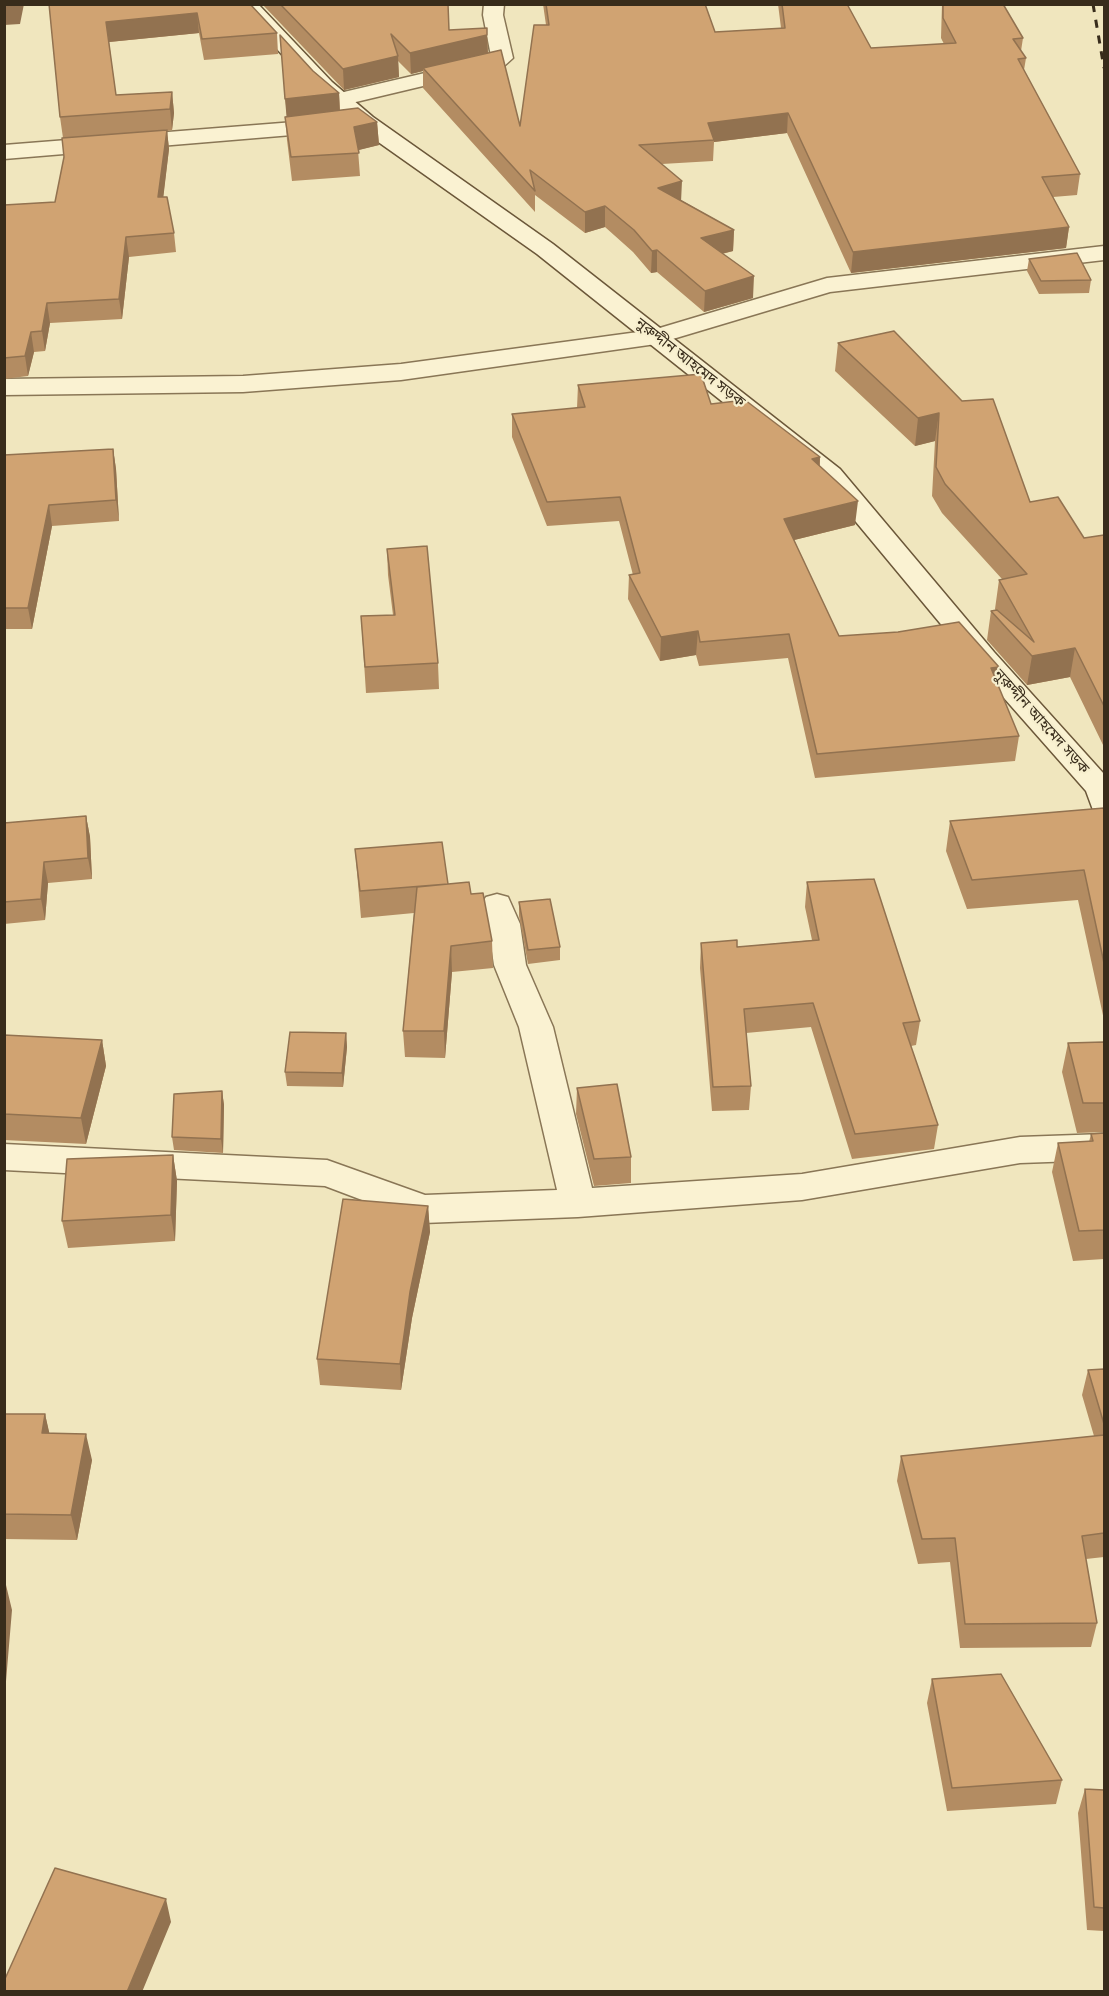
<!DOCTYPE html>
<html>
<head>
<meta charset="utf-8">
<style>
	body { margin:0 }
	#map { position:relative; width:1109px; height:1996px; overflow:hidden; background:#f0e6be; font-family:"Times New Roman",serif }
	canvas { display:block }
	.frame { position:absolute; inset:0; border:6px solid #382c1b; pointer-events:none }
</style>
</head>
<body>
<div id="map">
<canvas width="1109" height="1996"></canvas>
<div class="frame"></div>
</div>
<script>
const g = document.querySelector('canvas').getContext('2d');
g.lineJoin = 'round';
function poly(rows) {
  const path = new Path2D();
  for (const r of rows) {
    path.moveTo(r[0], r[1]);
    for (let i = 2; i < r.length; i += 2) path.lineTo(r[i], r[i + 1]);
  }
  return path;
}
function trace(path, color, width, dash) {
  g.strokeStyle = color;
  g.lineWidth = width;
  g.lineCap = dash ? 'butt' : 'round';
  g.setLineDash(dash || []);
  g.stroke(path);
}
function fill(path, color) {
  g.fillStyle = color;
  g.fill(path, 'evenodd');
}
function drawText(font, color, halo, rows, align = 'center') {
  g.font = font + ' "Times New Roman","Noto Sans Bengali",serif';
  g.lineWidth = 4.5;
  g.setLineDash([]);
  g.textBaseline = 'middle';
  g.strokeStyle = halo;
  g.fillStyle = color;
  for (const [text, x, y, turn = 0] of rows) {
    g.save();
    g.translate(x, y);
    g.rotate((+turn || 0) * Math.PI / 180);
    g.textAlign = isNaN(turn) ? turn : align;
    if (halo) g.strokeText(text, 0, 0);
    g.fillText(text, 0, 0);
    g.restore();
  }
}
const minor = poly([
	[484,4,504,4,503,15,513,58,503,67,339,106,331,105,328,100,331,95,489,58,491,56,483,15,484,4],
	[332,119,340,121,343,126,340,131,4,159,4,145,332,119],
	[1104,246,1104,260,830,292,656,344,401,380,243,392,4,395,4,379,243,376,401,364,653,330,827,278,1104,246],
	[497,894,508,897,520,924,526,965,553,1027,592,1188,802,1174,1020,1137,1104,1134,1104,1160,1020,1163,802,1200,578,1217,423,1223,325,1186,4,1170,4,1144,327,1160,425,1195,557,1190,519,1027,494,965,488,924,481,905,486,897,497,894]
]);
const secondary = poly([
	[236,4,258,4,332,82,373,117,553,244,840,469,994,652,1104,774,1104,813,1093,810,1086,791,974,664,822,481,537,254,357,127,316,92,236,4]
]);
trace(minor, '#897656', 3);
trace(secondary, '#6b5739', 3);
fill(minor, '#faf2d2');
fill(secondary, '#faf2d2');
trace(poly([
	[1093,4,1104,68]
]), '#382c1b', 3, [8, 8]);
fill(poly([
	[49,4,250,4,277,33,278,54,204,60,199,33,109,42,116,95,172,92,174,113,172,130,167,131,169,149,163,197,174,233,176,252,129,257,122,319,50,323,45,351,34,352,28,376,4,379,4,205,55,202,64,157,63,138,60,117],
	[262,4,448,4,449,30,487,35,488,53,520,126,546,25,543,4,705,4,715,32,781,28,778,4,847,4,871,48,944,44,941,38,942,4,1003,4,1023,38,1021,51,1026,58,1024,70,1080,174,1077,195,1053,197,1069,227,1066,248,851,273,787,133,714,142,713,161,662,164,681,200,734,230,733,251,722,254,753,298,704,312,657,272,651,273,633,252,605,227,585,233,535,195,535,212,423,88,423,71,411,74,398,61,399,77,344,90],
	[280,35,313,71,339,93,340,110,377,122,379,145,358,150,360,176,292,181,287,140,285,117,287,117],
	[1029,259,1091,280,1089,293,1039,294,1027,271],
	[894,331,1030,502,1084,538,1104,535,1104,747,1070,677,1027,685,987,640,991,611,996,611,995,609,999,580,1002,579,942,513,932,496,935,441,915,446,835,371,838,343],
	[578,385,711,404,820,457,820,466,855,525,794,540,839,636,999,667,996,682,1019,736,1015,761,815,778,788,658,699,666,696,655,660,661,628,599,629,575,633,575,619,521,547,526,512,437,512,414,577,408],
	[113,449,116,469,119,521,52,526,32,629,4,629,4,455],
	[387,549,438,663,439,689,366,693,361,616,393,615,388,575],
	[1104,808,1104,1020,1078,900,967,909,946,851,950,821],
	[86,816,90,837,92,879,48,883,45,920,4,924,4,823],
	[355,849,448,884,471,894,492,941,493,968,452,972,445,1058,405,1057,403,1031,414,913,361,918],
	[807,882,920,1021,916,1045,911,1046,938,1125,934,1149,852,1159,811,1027,746,1033,751,1086,749,1110,712,1111,700,968,701,943,737,947,812,940,805,907],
	[519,902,560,947,560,960,528,964,519,916],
	[346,1033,347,1047,343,1087,287,1086,285,1072],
	[4,1035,102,1040,106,1066,86,1144,4,1140],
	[1104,1042,1104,1132,1077,1133,1062,1072,1068,1043],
	[577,1088,631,1157,631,1183,594,1186,576,1114],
	[222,1091,224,1105,223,1153,174,1150,172,1137],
	[1104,1133,1104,1259,1073,1261,1052,1172,1058,1143,1089,1142,1091,1134],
	[173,1155,177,1181,175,1241,68,1248,62,1221],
	[428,1206,430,1232,412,1318,401,1390,320,1385,317,1359],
	[1104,1369,1104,1557,1086,1559,1097,1623,1091,1647,960,1648,950,1562,918,1564,897,1481,901,1456,1094,1436,1082,1395,1088,1370],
	[4,1414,45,1414,49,1433,92,1460,77,1540,4,1539],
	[932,1679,1062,1780,1056,1804,947,1811,927,1703],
	[1085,1789,1104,1790,1104,1931,1087,1930,1078,1813]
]), '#b38c62');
fill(poly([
	[17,4,24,4,20,24,4,25,4,7],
	[197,13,199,33,109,42,106,22],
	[487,35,488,56,423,68,423,71,411,74,410,53],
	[398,56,399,77,344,90,343,69],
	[172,92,174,113,172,130,170,109],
	[339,93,340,116,287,122,285,99],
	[788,113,787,133,714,142,714,140,708,123],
	[377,122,379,145,355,151,354,127],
	[167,130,169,149,161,217,158,197],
	[682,181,681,202,658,188],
	[605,206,605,227,585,233,585,212],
	[1069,227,1066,248,851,273,853,252],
	[734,230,733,251,700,259,701,238],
	[126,237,129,257,122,319,119,299],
	[657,250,657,272,651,273,652,251],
	[754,276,753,298,704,312,705,291],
	[47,303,50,323,45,351,42,331],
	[31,332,34,352,28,376,25,356],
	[939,413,935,441,915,446,918,418],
	[113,449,116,469,119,521,116,500],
	[820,457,818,481,812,459],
	[858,501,855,525,782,543,784,519],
	[49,505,52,526,32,629,28,608],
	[698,631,696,655,660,661,661,637],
	[1075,648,1070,677,1027,685,1032,656],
	[999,667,995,691,991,668],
	[86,816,90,837,92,879,88,858],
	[44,862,48,883,45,920,41,899],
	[451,946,452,972,445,1058,444,1031],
	[346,1033,347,1047,343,1087,342,1073],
	[102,1040,106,1066,86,1144,81,1118],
	[222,1091,224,1105,223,1153,221,1139],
	[173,1155,177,1181,175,1241,171,1215],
	[428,1206,430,1232,412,1318,401,1390,400,1364,410,1292],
	[45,1414,51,1440,42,1433],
	[86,1434,92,1460,77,1540,71,1515],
	[6,1585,12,1610,4,1705,4,1598],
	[166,1899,171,1922,142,1992,127,1992]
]), '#927250');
const building = poly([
	[4,4,17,4,17,5,4,7,4,4],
	[49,4,250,4,277,33,202,39,197,13,106,22,116,95,172,92,170,109,60,117,49,4],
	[280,4,448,4,449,30,487,28,487,35,410,53,391,34,398,56,343,69,280,4],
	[546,4,705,4,715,32,785,28,782,4,847,4,871,48,956,43,943,18,943,4,1003,4,1023,38,1013,39,1026,58,1018,59,1080,174,1042,177,1069,227,853,252,788,113,708,123,714,140,639,145,682,181,658,188,734,230,701,238,754,276,705,291,657,250,652,251,634,230,605,206,585,212,530,170,535,191,423,68,501,50,520,126,534,25,549,25,546,4],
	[280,35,313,71,339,93,285,99,280,35],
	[358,108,377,122,354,127,359,153,291,157,285,117,358,108],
	[167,130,158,197,167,197,174,233,126,237,119,299,47,303,42,331,31,332,25,356,4,358,4,205,55,202,64,157,62,138,167,130],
	[1077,253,1091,280,1041,281,1029,259,1077,253],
	[894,331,962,401,993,399,1030,502,1058,497,1084,538,1104,535,1104,706,1075,648,1032,656,991,611,997,610,1034,642,999,580,1027,574,945,484,936,467,939,413,918,418,838,343,894,331],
	[701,374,711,404,745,400,820,457,812,459,858,501,784,519,839,636,898,632,959,622,999,667,991,668,1019,736,817,754,789,634,700,642,698,631,661,637,629,575,640,573,620,497,547,502,512,414,585,407,578,385,701,374],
	[113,449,116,500,49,505,28,608,4,608,4,455,113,449],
	[427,546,438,663,365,667,361,616,395,615,387,549,427,546],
	[1104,808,1104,963,1084,870,972,880,950,821,1104,808],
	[86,816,88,858,44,862,41,899,4,902,4,823,86,816],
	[442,842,448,884,360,891,355,849,442,842],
	[874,879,920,1021,903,1023,938,1125,855,1134,813,1003,744,1009,751,1086,713,1087,701,943,737,940,737,947,819,940,807,882,874,879],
	[469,882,471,894,483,893,492,941,451,946,444,1031,403,1031,417,887,469,882],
	[550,899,560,947,528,950,519,902,550,899],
	[290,1032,346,1033,342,1073,285,1072,290,1032],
	[4,1035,102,1040,81,1118,4,1114,4,1035],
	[1104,1042,1104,1103,1083,1103,1068,1043,1104,1042],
	[617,1084,631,1157,594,1159,577,1088,617,1084],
	[222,1091,221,1139,172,1137,174,1094,222,1091],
	[1104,1133,1104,1230,1079,1231,1058,1143,1093,1141,1091,1134,1104,1133],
	[173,1155,171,1215,62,1221,67,1159,173,1155],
	[343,1199,428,1206,410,1292,400,1364,317,1359,343,1199],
	[1104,1369,1104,1424,1088,1370,1104,1369],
	[4,1414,45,1414,42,1433,86,1434,71,1515,4,1514,4,1414],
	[1104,1435,1104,1533,1082,1536,1097,1623,965,1624,955,1538,922,1539,901,1456,1104,1435],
	[1001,1674,1062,1780,952,1788,932,1679,1001,1674],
	[1085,1789,1104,1790,1104,1908,1094,1907,1085,1789],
	[55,1868,166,1899,127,1992,4,1992,4,1981,55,1868]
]);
fill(building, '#d0a372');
trace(building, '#927250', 1.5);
drawText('15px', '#382c1b', '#f7efce', [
	["নুরুদ্দীন আহমেদ সড়ক",690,363,38],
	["নুরুদ্দীন আহমেদ সড়ক",1041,722,48]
]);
</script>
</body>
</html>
